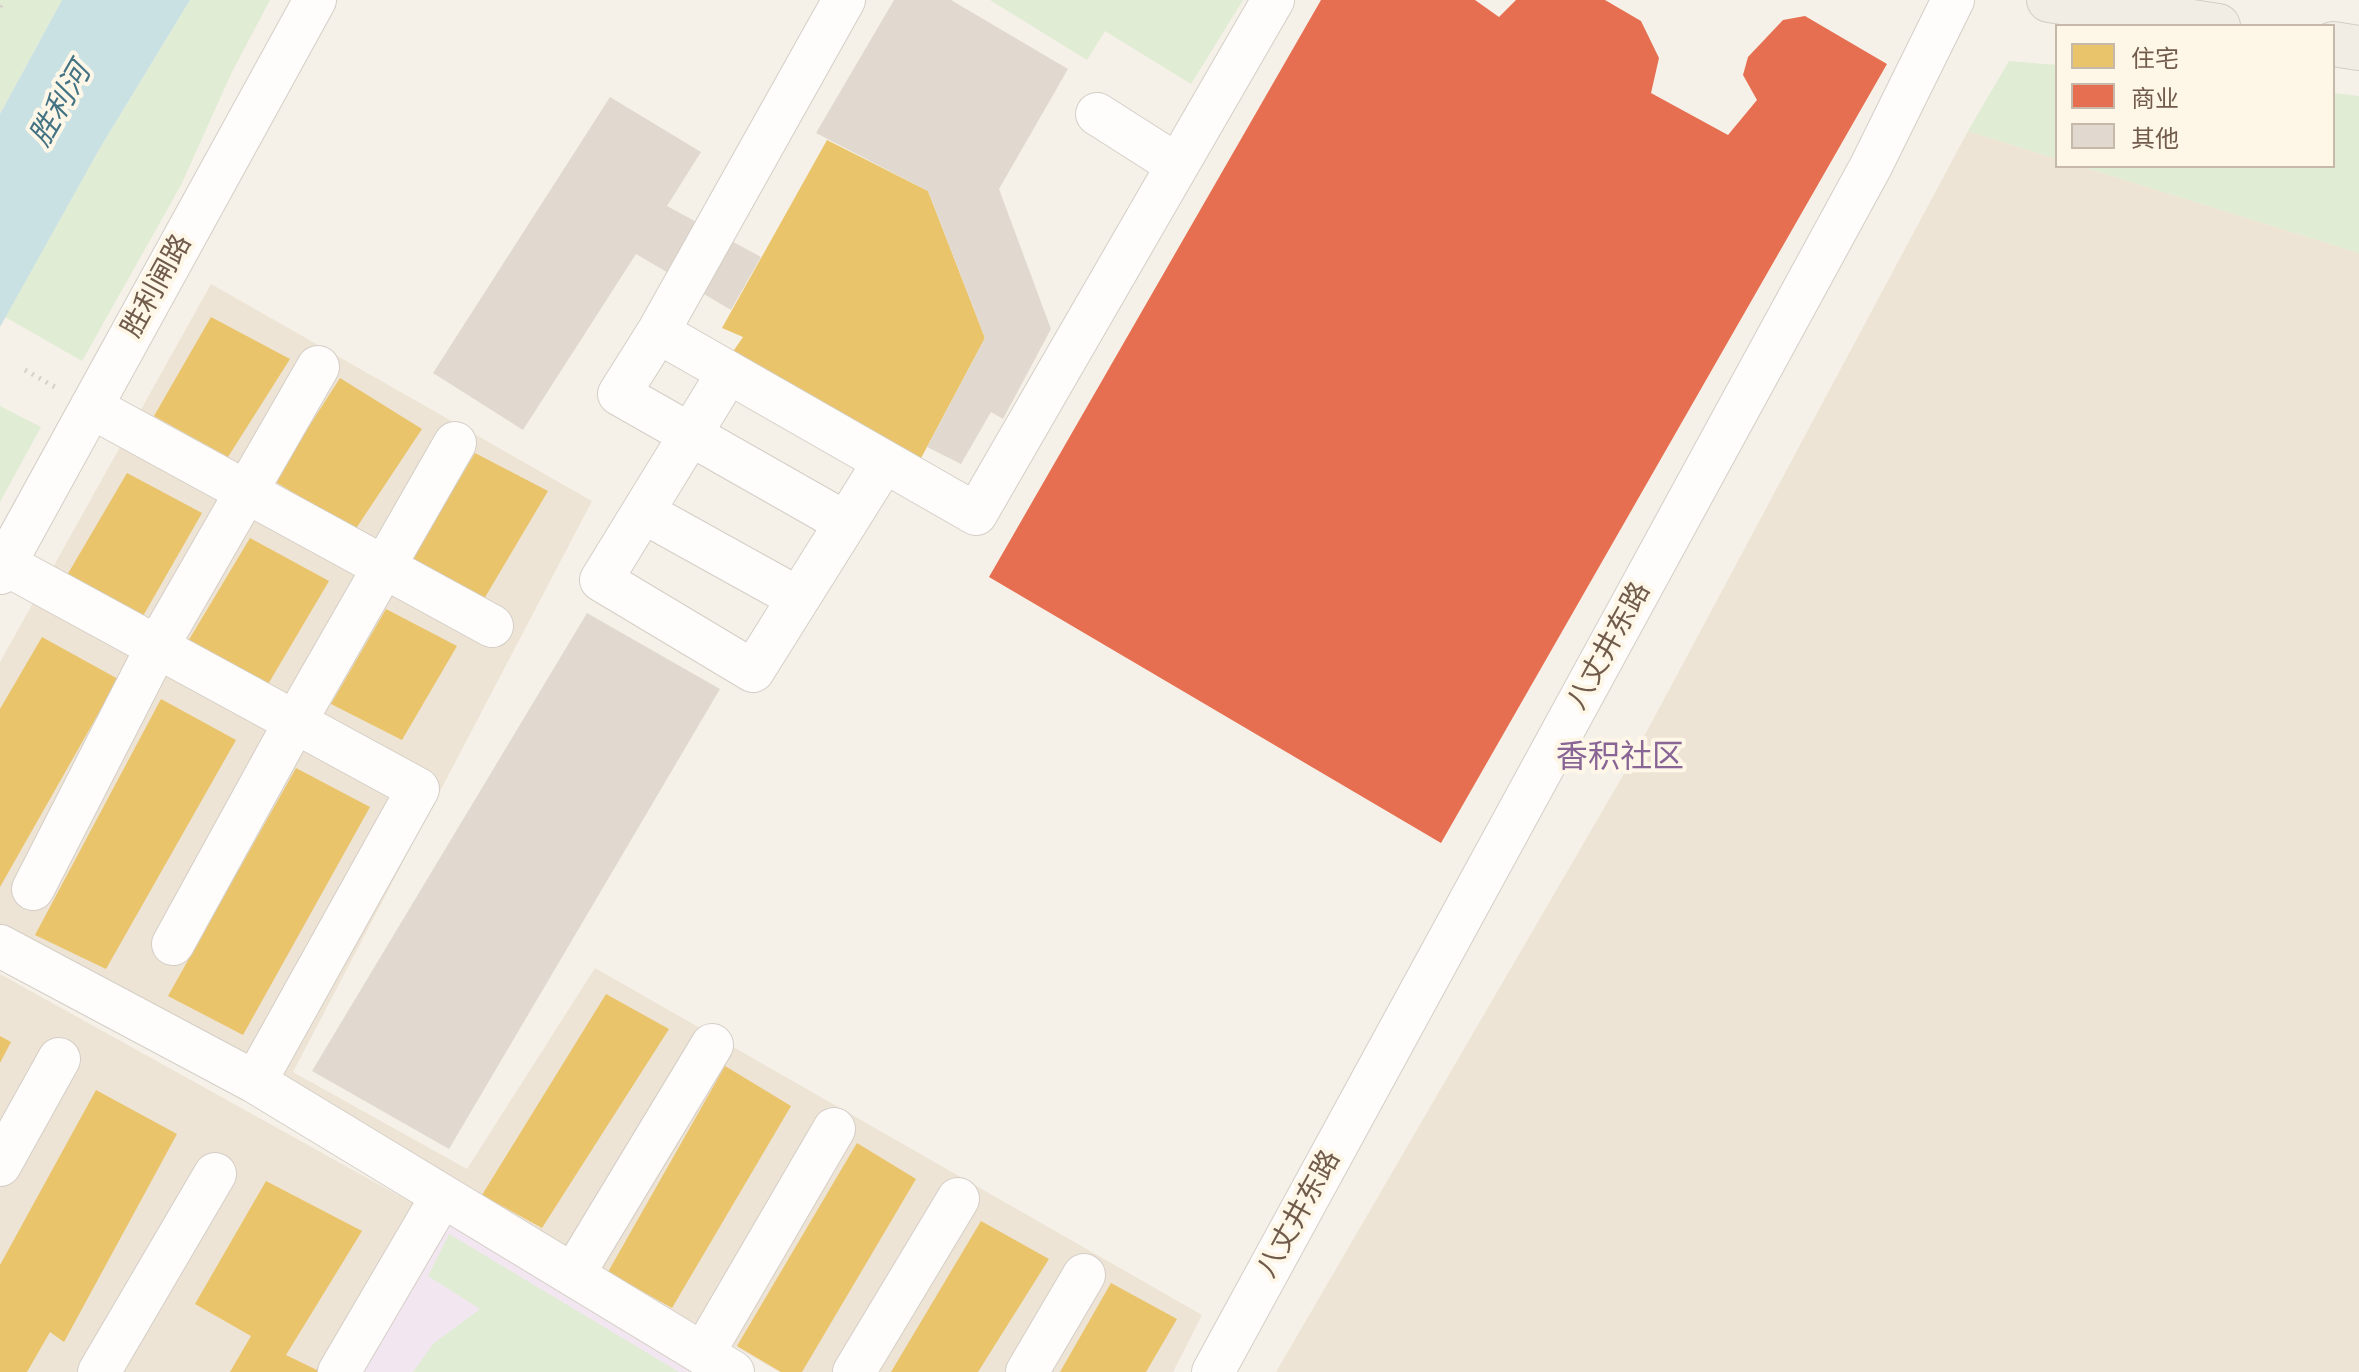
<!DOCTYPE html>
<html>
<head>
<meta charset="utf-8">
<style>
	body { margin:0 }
	#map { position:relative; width:2359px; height:1372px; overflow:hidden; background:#f5f1e8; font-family:"IBM Plex Sans","Noto Sans SC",sans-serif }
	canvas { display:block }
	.legend { position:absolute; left:2055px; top:24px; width:280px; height:144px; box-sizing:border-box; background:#fef7e8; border:2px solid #c6b9a9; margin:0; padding:10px 14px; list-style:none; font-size:24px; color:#715b4a }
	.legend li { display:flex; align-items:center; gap:16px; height:40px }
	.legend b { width:40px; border:2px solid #c6b9a9 }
</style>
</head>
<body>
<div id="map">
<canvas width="2359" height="1372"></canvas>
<ul class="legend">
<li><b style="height:22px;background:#e9c46a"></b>住宅</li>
<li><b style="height:22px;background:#e76f51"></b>商业</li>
<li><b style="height:22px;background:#e1d9cf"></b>其他</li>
</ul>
</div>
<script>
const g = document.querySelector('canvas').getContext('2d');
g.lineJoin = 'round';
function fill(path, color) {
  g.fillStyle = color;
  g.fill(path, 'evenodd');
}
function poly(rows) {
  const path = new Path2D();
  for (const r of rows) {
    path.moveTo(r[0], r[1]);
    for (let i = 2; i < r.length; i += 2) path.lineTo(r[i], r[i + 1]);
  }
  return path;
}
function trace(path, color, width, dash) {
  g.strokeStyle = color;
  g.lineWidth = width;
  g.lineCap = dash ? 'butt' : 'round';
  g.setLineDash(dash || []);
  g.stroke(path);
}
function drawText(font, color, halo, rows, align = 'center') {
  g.font = font + ' "IBM Plex Sans","Noto Sans SC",sans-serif';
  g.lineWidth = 8;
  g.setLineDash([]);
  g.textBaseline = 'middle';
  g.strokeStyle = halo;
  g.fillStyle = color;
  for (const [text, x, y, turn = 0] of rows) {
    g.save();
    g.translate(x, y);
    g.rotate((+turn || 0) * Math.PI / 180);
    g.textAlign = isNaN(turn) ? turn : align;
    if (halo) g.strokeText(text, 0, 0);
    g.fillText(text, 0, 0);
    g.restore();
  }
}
fill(poly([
	[1968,131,2057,159,2057,166,2080,166,2359,253,2359,1372,1276,1372,1625,772],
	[211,284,592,501,293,1072,467,1169,595,968,1202,1315,1173,1372,779,1372,460,1187,0,931,0,662],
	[0,974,416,1205,318,1372,0,1372]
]), '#eee4d5');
fill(poly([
	[449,1216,705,1372,360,1372]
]), '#f2e7f0');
fill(poly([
	[0,0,62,0,0,114],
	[190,0,270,0,232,72,181,185,82,361,5,317,100,148],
	[990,0,1243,0,1191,84,1105,31,1087,60],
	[2009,61,2057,65,2057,159,1968,131],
	[2333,93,2359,96,2359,253,2080,166,2333,166],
	[0,406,41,427,0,502],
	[449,1234,679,1372,413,1372,434,1343,480,1309,428,1276]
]), '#e0ecd3');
fill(poly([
	[62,0,190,0,100,148,0,327,0,114]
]), '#cae1e4');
fill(poly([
	[827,140,928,191,985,338,919,462,732,353,743,337,722,328],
	[211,317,290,359,228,457,154,416],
	[340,378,422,429,355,530,274,481],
	[475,453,548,491,484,599,412,558],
	[127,473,202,513,143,616,66,577],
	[250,538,329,581,267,686,187,643],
	[386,609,457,646,402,740,331,704],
	[42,637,118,679,0,887,0,709],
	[161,699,236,740,106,969,35,935],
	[296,768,370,807,243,1035,168,996],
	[606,994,669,1029,542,1228,482,1195],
	[0,1036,11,1042,0,1063],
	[725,1066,791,1106,672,1308,608,1272],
	[96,1090,177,1134,64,1342,50,1332,27,1372,0,1372,0,1265],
	[857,1143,916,1179,802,1372,781,1372,737,1346],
	[266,1181,362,1231,286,1355,321,1372,230,1372,251,1336,195,1304],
	[981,1221,1049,1259,978,1372,891,1372],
	[1111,1283,1177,1319,1146,1372,1060,1372]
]), '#e9c46a');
fill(poly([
	[1321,0,1475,0,1499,17,1516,0,1605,0,1641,21,1659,58,1651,93,1728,135,1757,100,1743,75,1748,57,1783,20,1805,16,1887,64,1441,843,989,577]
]), '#e76f51');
fill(poly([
	[894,0,951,0,1068,69,999,189,1051,329,1003,419,991,412,961,464,927,447,985,338,928,191,816,133],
	[610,97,701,152,667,206,761,257,731,310,636,254,523,430,433,373],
	[587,613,720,689,449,1149,312,1071]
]), '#e1d9cf');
const minor = poly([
	[844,0,658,332,976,514,1273,0],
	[1097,114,1177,165],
	[658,332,619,394,846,523],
	[728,373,601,580,753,671,884,462],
	[91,407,492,626],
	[643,512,798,598],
	[5,564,418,789,255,1082],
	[0,573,315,0],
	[33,889,157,647,318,367],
	[173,944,295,722,455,443],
	[0,946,255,1082,733,1372],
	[0,1165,59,1059],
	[573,1275,712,1045],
	[703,1354,834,1129],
	[99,1372,215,1174],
	[339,1372,442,1196],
	[854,1372,958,1199],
	[1027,1372,1084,1275],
	[1213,1372,1871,166,1953,0]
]);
const major = poly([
	[2049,0,2218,26],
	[2333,44,2359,48]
]);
trace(minor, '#d4cec6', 44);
trace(major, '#d4cdc5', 46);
trace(poly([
	[0,7,3,0],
	[25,370,55,387]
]), '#d7d0c9', 5, [2, 6]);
trace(minor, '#fefdfc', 42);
trace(major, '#f1ede4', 44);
drawText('28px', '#715b4a', '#fef7e8', [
	["胜利闸路",157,286,-61],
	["八丈井东路",1609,646,-61],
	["八丈井东路",1299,1214,-61]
]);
drawText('italic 30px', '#447484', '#fef7e8', [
	["胜利河",61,105,-60]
]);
drawText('32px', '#886595', '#fef7e8', [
	["香积社区",1620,758]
]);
</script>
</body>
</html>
